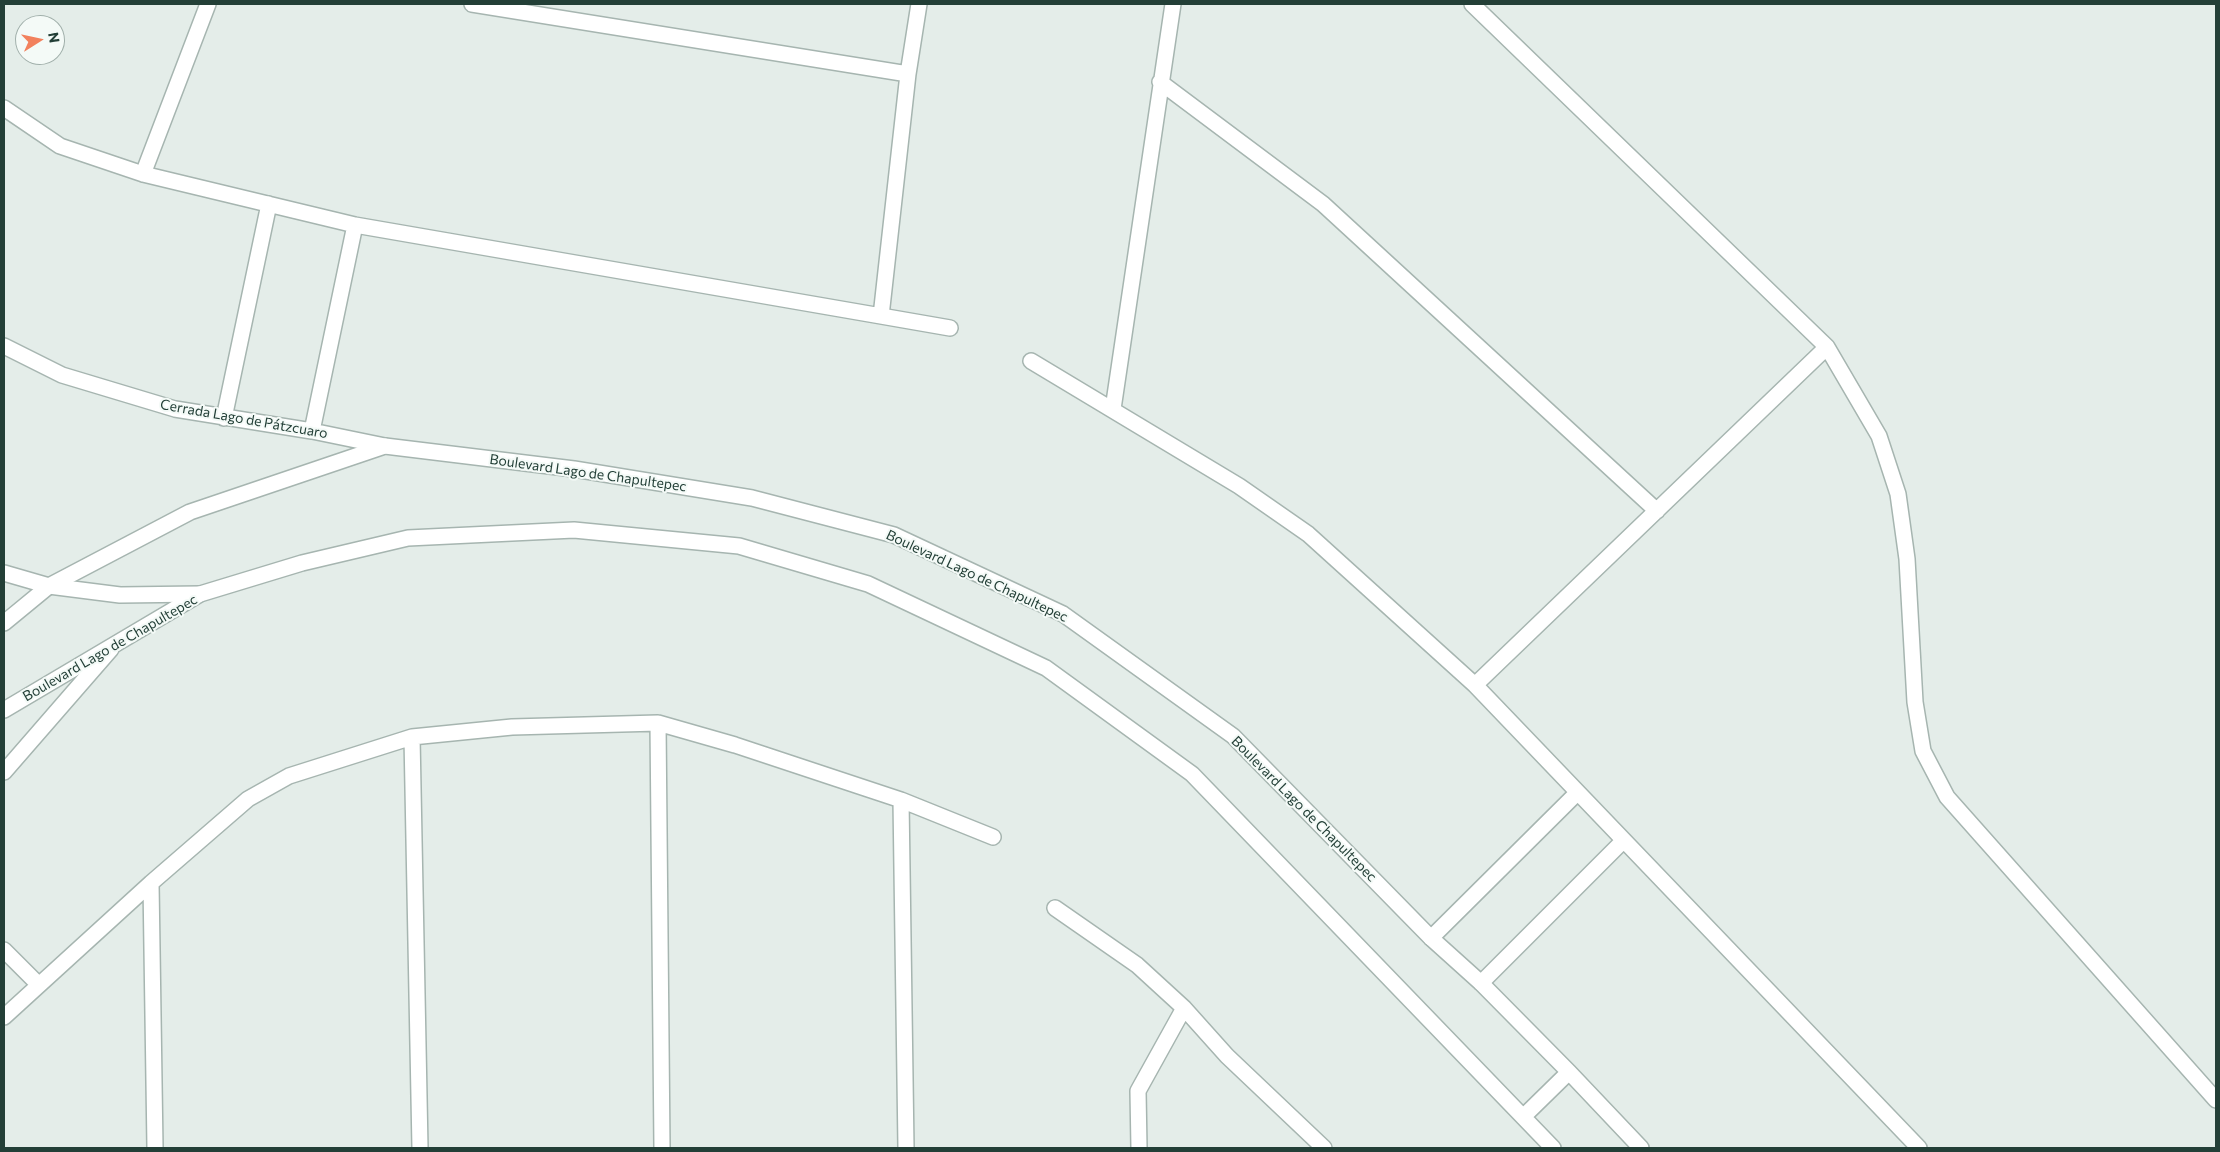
<!DOCTYPE html>
<html>
<head>
<meta charset="utf-8">
<style>
	body { margin:0 }
	#map { position:relative; width:2220px; height:1152px; overflow:hidden; background:#e4ede9; font-family:Commissioner,sans-serif }
	canvas { display:block }
	.frame { position:absolute; inset:0; border:5px solid #233f37; pointer-events:none }
	.north { position:absolute; left:15px; top:15px; width:50px; height:50px; box-sizing:border-box; background:#f4faf7; border:1px solid #a0afaa; border-radius:50%; rotate:80deg; font-size:14px; font-weight:700; line-height:20px; text-align:center; color:#233f37 }
	.north::after { content:''; display:block; margin:auto; width:18px; height:22px; background:#f2815d; clip-path:polygon(50% 0,100% 100%,50% 72%,0 100%) }
</style>
</head>
<body>
<div id="map">
<canvas width="2220" height="1152"></canvas>
<div class="frame"></div>
<div class="north">N</div>
</div>
<script>
const g = document.querySelector('canvas').getContext('2d');
g.lineJoin = 'round';
function poly(rows) {
  const path = new Path2D();
  for (const r of rows) {
    path.moveTo(r[0], r[1]);
    for (let i = 2; i < r.length; i += 2) path.lineTo(r[i], r[i + 1]);
  }
  return path;
}
function trace(path, color, width, dash) {
  g.strokeStyle = color;
  g.lineWidth = width;
  g.lineCap = dash ? 'butt' : 'round';
  g.setLineDash(dash || []);
  g.stroke(path);
}
function drawText(font, color, halo, rows, align = 'center') {
  g.font = font + ' Commissioner,sans-serif';
  g.lineWidth = 4;
  g.setLineDash([]);
  g.textBaseline = 'middle';
  g.strokeStyle = halo;
  g.fillStyle = color;
  for (const [text, x, y, turn = 0] of rows) {
    g.save();
    g.translate(x, y);
    g.rotate((+turn || 0) * Math.PI / 180);
    g.textAlign = isNaN(turn) ? turn : align;
    if (halo) g.strokeText(text, 0, 0);
    g.fillText(text, 0, 0);
    g.restore();
  }
}
const service = poly([
	[472,4,908,74],
	[1472,4,1827,347,1879,436,1898,494,1907,559,1915,702,1923,751,1947,797,2216,1100],
	[1160,82,1323,204,1657,511],
	[4,108,60,146,143,174,355,225,881,316,908,74,919,4],
	[143,174,208,4],
	[881,316,950,328],
	[4,346,62,375,175,409,312,431,385,446],
	[1031,361,1239,486,1308,534,1475,685,1919,1148],
	[1113,409,1173,4],
	[224,418,269,204],
	[312,431,355,225],
	[4,573,49,586,120,595,200,594],
	[1475,685,1827,347],
	[658,723,662,1148],
	[412,737,420,1148],
	[4,772,111,649],
	[901,800,906,1148],
	[151,883,155,1148],
	[1055,908,1137,965,1184,1008,1227,1056,1324,1148],
	[1431,938,1577,793],
	[4,950,39,985],
	[1481,983,1623,841],
	[4,1017,151,883,248,799,289,776,412,737,512,727,658,723,735,745,901,800,993,837],
	[1139,1148,1138,1091,1184,1008]
]);
const minor = poly([
	[4,623,49,586,190,512,385,446,574,469,752,498,894,535,1063,614,1233,736,1431,938,1481,983,1569,1072,1641,1148],
	[4,710,200,594,302,563,408,538,574,530,739,546,868,584,1046,668,1192,774,1553,1148],
	[1523,1117,1569,1072]
]);
trace(service, '#a6b5b0', 18);
trace(minor, '#a6b5b0', 18);
trace(service, '#fff', 15);
trace(minor, '#fff', 15);
drawText('14px', '#233f37', '#f4faf7', [
	["Cerrada Lago de Pátzcuaro",244,419,10],
	["Boulevard Lago de Chapultepec",588,473,8],
	["Boulevard Lago de Chapultepec",977,576,25],
	["Boulevard Lago de Chapultepec",110,648,-30],
	["Boulevard Lago de Chapultepec",1304,809,45]
]);
</script>
</body>
</html>
